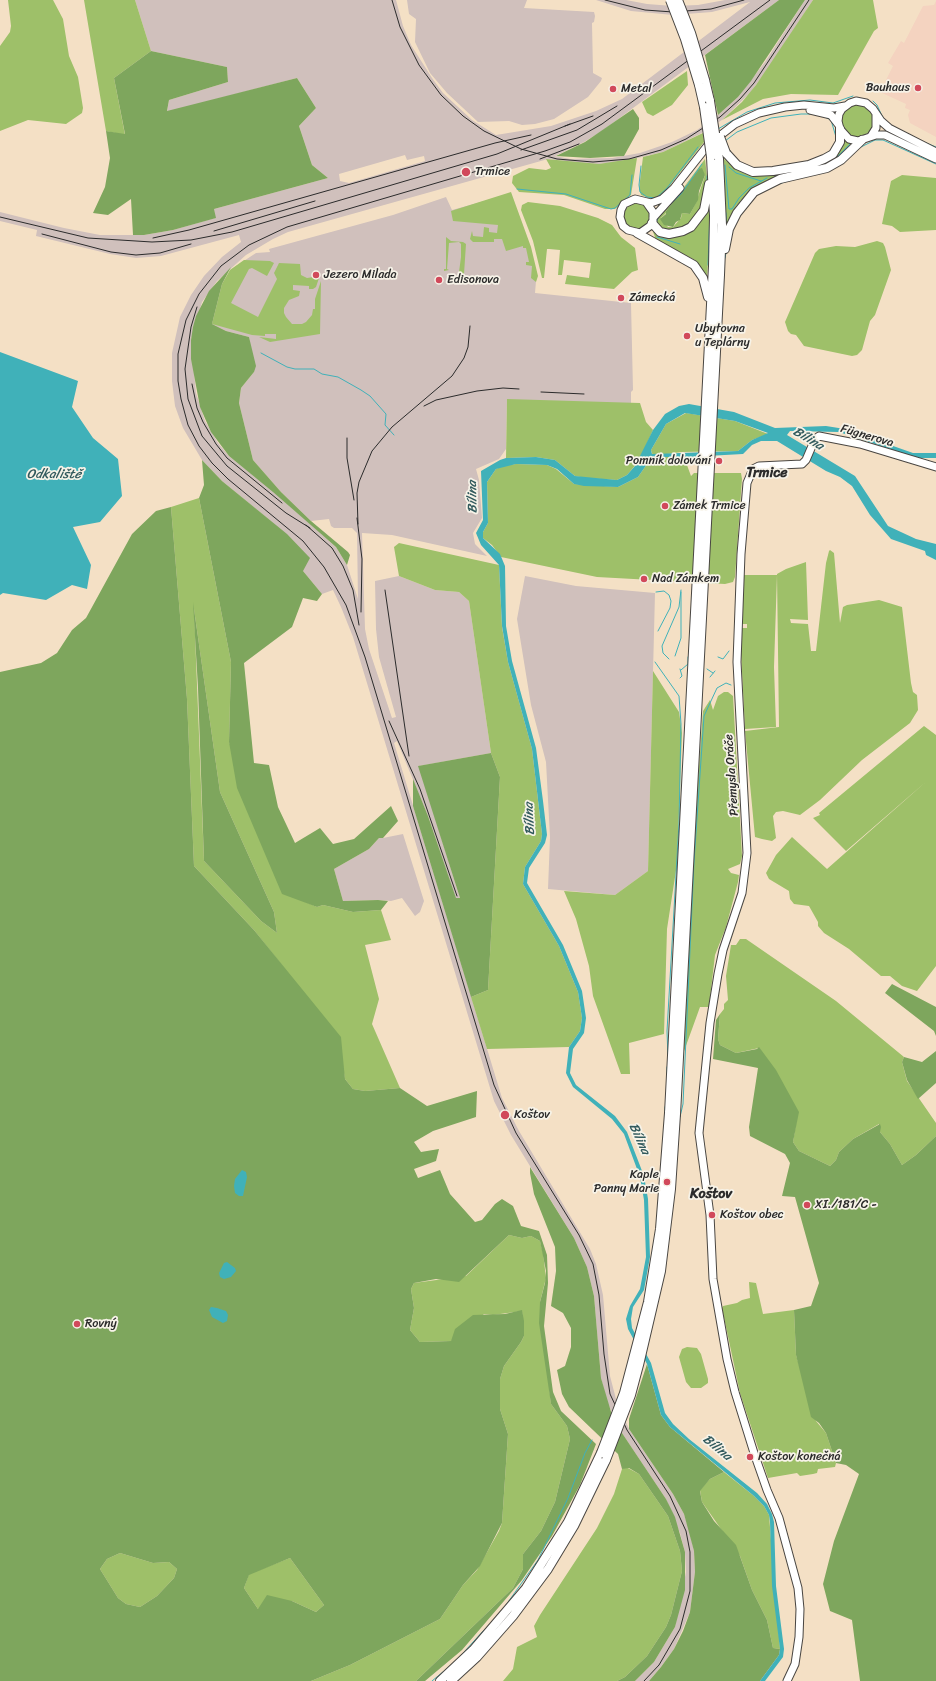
<!DOCTYPE html>
<html>
<head>
<meta charset="utf-8">
<style>
	body { margin:0 }
	canvas { display:block; background:#f4e0c5 }
</style>
</head>
<body>
<canvas width="936" height="1681"></canvas>
<script>
const g = document.querySelector('canvas').getContext('2d');
g.lineJoin = 'round';
function fill(path, color) {
  g.fillStyle = color;
  g.fill(path, 'evenodd');
}
function poly(rows) {
  const path = new Path2D();
  for (const r of rows) {
    if (r.length === 3) {
      path.moveTo(r[0] + r[2], r[1]);
      path.arc(r[0], r[1], r[2], 0, 2 * Math.PI);
      continue;
    }
    path.moveTo(r[0], r[1]);
    for (let i = 2; i < r.length; i += 2) path.lineTo(r[i], r[i + 1]);
  }
  return path;
}
function trace(path, color, width, dash) {
  g.strokeStyle = color;
  g.lineWidth = width;
  g.lineCap = dash ? 'butt' : 'round';
  g.setLineDash(dash || []);
  g.stroke(path);
}
function drawText(font, color, halo, rows, align = 'center') {
  g.font = font + ' Sriracha,sans-serif';
  g.lineWidth = 3.5;
  g.setLineDash([]);
  g.textBaseline = 'middle';
  g.strokeStyle = halo;
  g.fillStyle = color;
  for (const [text, x, y, turn = 0] of rows) {
    g.save();
    g.translate(x, y);
    g.rotate((+turn || 0) * Math.PI / 180);
    g.textAlign = isNaN(turn) ? turn : align;
    if (halo) g.strokeText(text, 0, 0);
    g.fillText(text, 0, 0);
    g.restore();
  }
}
fill(poly([
	[936,1,936,137,910,123,908,115,910,110,905,108,906,104,880,92,893,66,888,63,901,41,904,43,923,6,934,5]
]), '#f4d3c0');
fill(poly([
	[135,0,396,0,403,26,411,45,432,78,443,93,472,120,496,135,551,126,596,111,622,99,750,2,712,12,673,15,631,11,596,0,626,0,647,4,673,6,698,5,725,0,779,0,602,131,584,142,555,156,570,159,612,158,640,153,672,142,697,130,718,115,738,97,765,62,805,0,813,0,770,66,750,93,722,120,700,134,663,152,625,161,599,164,579,163,548,159,288,232,273,239,246,255,217,281,202,302,191,340,196,393,205,421,218,443,229,456,273,491,336,547,347,565,358,599,357,533,352,528,334,528,331,526,329,519,311,521,281,492,253,460,239,403,241,388,254,372,249,337,226,331,212,324,230,270,256,253,270,252,269,249,393,215,446,197,452,210,510,194,528,245,536,281,535,293,631,303,633,390,631,392,631,404,507,400,506,449,499,459,476,469,479,480,482,518,473,533,475,544,487,556,392,535,362,533,365,629,369,649,392,718,396,717,379,657,376,629,375,581,399,576,435,590,459,592,469,601,491,753,419,766,460,898,456,899,428,816,397,741,394,743,502,1098,519,1131,590,1249,596,1264,603,1295,610,1376,616,1399,629,1429,673,1494,684,1514,689,1530,694,1551,695,1572,690,1612,674,1649,661,1667,649,1681,635,1681,654,1662,675,1627,686,1572,685,1552,680,1533,666,1499,622,1433,607,1402,601,1378,594,1296,587,1267,574,1238,511,1135,494,1101,353,637,341,607,333,590,322,594,303,571,273,523,222,481,202,460,183,428,175,406,172,381,172,353,180,317,191,295,204,276,222,257,241,242,239,235,161,256,136,258,110,254,36,236,37,230,0,221,0,212,64,228,100,235,144,235,173,230,215,218,214,209,328,178,312,165,299,126,316,108,297,78,167,112,169,100,228,82,227,67,151,51],
	[405,155,407,160,424,156,425,161,349,183,340,181,339,174],
	[407,0,527,0,524,8,594,12,595,16,594,22,592,23,593,73,602,78,601,81,588,97,554,119,535,124,522,125,509,121,478,122,447,93,430,73,415,42,416,19,409,14],
	[525,576,576,586,655,593,648,871,615,895,548,889,550,837,546,762,531,705,517,619],
	[403,834,424,901,420,912,415,916,402,898,391,901,378,900,343,901,334,869,369,849,379,838,383,838]
]), '#d0c0bc');
fill(poly([
	[8,0,53,0,63,19,69,56,78,77,83,108,82,113,66,124,28,120,0,131,0,46,10,32,11,26],
	[84,0,135,0,151,51,114,78,125,135,106,131],
	[813,0,873,0,878,28,874,31,838,95,791,94,763,99,722,120,742,102,756,85],
	[687,71,688,85,672,105,653,116,647,113,642,102],
	[857,121,16],
	[703,133,704,142,664,193,652,199,641,195,639,189,643,157,663,152],
	[846,140,852,143,837,157,827,164,771,179,751,190,736,206,726,230,724,159,737,170,746,174,754,176,771,175,815,167,826,163,836,156],
	[637,158,631,195,615,209,605,209,564,195,519,192,512,183,513,176,529,168,546,170,551,168,546,159,599,164],
	[705,159,707,177,706,193,700,213,687,227,664,231,655,223,657,217,681,191],
	[699,169,705,175,696,203,690,214,682,213,681,218,673,227,668,227,661,218,666,213,666,211],
	[902,175,936,178,936,230,900,232,892,226,882,224,891,181],
	[511,192,531,247,538,276,536,282,531,278,532,266,526,265,526,262,529,262,526,248,523,248,523,246,506,251,502,239,494,239,494,242,473,242,470,239,472,231,473,236,483,237,484,227,489,228,489,232,497,233,498,225,453,221,451,211],
	[528,202,560,206,598,218,612,225,621,237,635,248,638,270,632,272,614,289,565,284,567,275,589,278,591,263,564,260,562,275,558,275,560,250,549,249,547,249,544,278,542,278,533,241,521,210,522,205],
	[710,202,709,245,707,277,695,260,656,240,652,229,666,237,683,236,698,225,704,217],
	[637,216,13],
	[446,237,451,241,463,242,466,244,464,274,459,272,461,257,461,244,459,242,449,243,447,269,449,270,444,271,444,269,446,269],
	[877,241,883,243,885,247,891,270,875,315,870,321,862,350,857,355,852,356,804,346,796,335,791,334,788,331,785,322,815,253,819,249,836,246,855,247],
	[244,260,270,261,274,263,267,276,252,268,249,269,231,303,258,317,277,279,274,273,279,263,300,264,301,275,307,278,314,277,315,279,320,275,316,287,313,289,309,289,309,286,293,285,293,290,300,291,299,296,289,300,284,308,284,313,286,317,292,324,302,324,306,322,312,315,313,309,315,309,315,299,321,281,320,334,270,342,259,337,276,339,276,334,265,334,265,336,252,335,212,324,222,284,230,270],
	[507,399,640,403,646,422,653,430,639,461,627,475,617,480,586,478,575,476,555,460,536,457,506,458],
	[686,413,735,421,768,434,752,440,738,451,681,452,653,456,651,450,666,424],
	[652,457,684,457,691,476,694,473,741,473,742,479,735,577,733,582,725,584,597,577,501,557,492,545,483,538,483,532,488,523,487,482,496,469,502,466,516,464,547,465,556,469,574,484,618,487,638,477],
	[199,498,231,662,229,742,301,900,317,907,323,905,353,912,381,910,391,940,365,945,379,999,372,1024,400,1088,365,1091,353,1089,345,1079,343,1067,281,964,254,930,194,866,187,699,171,507],
	[194,609,220,792,274,912,277,933,261,921,204,861],
	[399,543,499,565,502,627,508,662,532,749,542,834,541,841,525,867,523,884,559,946,578,992,582,1018,580,1031,569,1047,487,1049,471,997,488,990,500,777,491,753,469,601,459,592,435,590,399,576,394,547],
	[830,550,834,553,840,623,843,607,847,605,879,600,902,607,911,683,913,692,917,695,918,710,910,723,862,760,820,800,800,815,783,811,776,812,773,816,776,838,772,841,762,839,755,837,745,731,779,727,777,574,786,569,806,562,808,620,790,619,791,623,808,624,811,651,816,651,826,563,829,551],
	[744,575,777,575,774,667,776,727,745,729,741,652,742,628,747,628,747,624,742,624,741,620],
	[653,671,679,712,682,733,677,864,667,929,664,1034,629,1043,630,1074,621,1074,593,996,589,966,576,919,564,891,615,895,648,871],
	[724,692,728,692,733,696,742,856,740,864,728,869,731,873,739,875,738,882,726,927,715,955,709,1007,700,1007,683,1054,695,822,703,711,710,700,713,710,718,696],
	[924,726,936,735,936,966,917,991,902,986,890,976,881,976,849,949,824,933,818,926,818,922,809,906,794,904,790,899,789,891,769,879,766,873,776,855,792,837,827,869,928,780,846,851,813,818,820,815,819,813],
	[740,939,746,939,836,1001,904,1057,902,1062,907,1081,936,1123,936,1136,916,1155,902,1165,890,1144,880,1132,879,1124,853,1139,839,1152,836,1160,830,1166,799,1151,793,1142,798,1112,759,1048,736,1053,720,1045,718,1039,720,1014,724,1009,724,1004,728,1000,726,976,731,945,736,945],
	[509,1235,522,1238,531,1236,540,1241,543,1253,546,1278,540,1302,551,1404,567,1426,570,1439,555,1502,541,1531,523,1554,523,1569,513,1588,416,1681,311,1681,350,1665,440,1619,463,1585,477,1570,499,1531,502,1523,508,1434,500,1409,500,1379,504,1366,521,1342,524,1336,522,1311,493,1315,484,1314,451,1341,420,1342,410,1330,414,1308,411,1289,414,1283,466,1276],
	[749,1282,756,1283,763,1314,794,1310,796,1355,816,1421,826,1433,836,1463,835,1467,818,1469,817,1473,813,1474,800,1476,797,1473,768,1478,740,1393,722,1308,723,1306,737,1303,742,1300,750,1298],
	[687,1347,697,1348,701,1354,708,1379,708,1383,701,1388,691,1388,686,1382,679,1357,682,1349],
	[626,1467,639,1474,668,1516,680,1551,682,1571,671,1615,666,1627,647,1656,625,1677,617,1681,503,1681,513,1669,517,1647,537,1637,534,1626,540,1615,597,1528,614,1494,622,1469],
	[724,1472,754,1496,764,1506,769,1515,780,1649,773,1648,767,1620,752,1590,740,1556,702,1502,700,1490,710,1479],
	[120,1553,153,1563,169,1562,177,1569,174,1578,157,1596,140,1607,126,1604,118,1598,100,1569,107,1559],
	[290,1558,324,1605,316,1612,292,1601,258,1609,244,1588,249,1574]
]), '#9ec069');
fill(poly([
	[779,0,805,0,751,81,738,97,718,115,705,55],
	[151,51,227,67,228,82,169,100,167,111,297,78,316,108,299,126,312,165,328,178,214,209,216,218,173,230,144,235,133,235,131,199,108,215,93,213,105,187,110,158,106,131,125,134,114,78],
	[633,109,639,118,639,129,624,156,590,158,556,156,585,142],
	[702,168,705,175,699,191,698,200,690,214,682,213,680,220,676,222,673,227,664,225,660,219,666,214,666,211,699,169],
	[231,267,222,284,212,324,226,331,249,337,256,366,254,372,241,388,239,403,253,460,281,492,311,521,348,552,350,555,347,565,336,547,273,492,229,456,211,432,200,407,191,359,191,340,193,327,196,316,209,291],
	[202,460,222,481,287,534,310,558,303,571,322,594,317,601,303,598,292,627,244,663,254,763,269,765,278,807,295,843,320,828,333,844,354,839,391,806,398,821,383,838,379,838,369,849,334,869,343,901,378,900,388,901,381,910,353,912,323,905,317,907,282,894,237,788,229,742,231,662,199,498,204,485],
	[171,507,187,699,194,866,254,930,341,1037,345,1079,353,1089,365,1091,400,1088,427,1106,477,1091,476,1117,433,1131,414,1142,421,1152,439,1149,436,1161,414,1169,418,1178,440,1170,450,1194,475,1222,482,1220,495,1204,502,1199,513,1206,521,1226,539,1231,547,1255,548,1283,544,1326,553,1392,561,1411,596,1444,580,1485,552,1536,522,1580,462,1650,425,1681,416,1681,513,1588,523,1569,523,1554,541,1531,555,1502,570,1439,567,1426,551,1404,539,1323,540,1302,545,1283,546,1271,540,1241,531,1236,522,1238,509,1235,459,1282,436,1279,414,1283,411,1289,414,1308,410,1330,420,1342,451,1341,455,1329,473,1315,505,1314,522,1310,524,1321,524,1336,521,1342,504,1366,500,1379,500,1409,508,1434,502,1523,480,1566,463,1585,440,1619,350,1665,311,1681,0,1681,0,672,41,663,57,653,72,630,86,618,132,534,156,511],
	[120,1553,153,1563,169,1562,177,1569,174,1578,157,1596,140,1607,126,1604,118,1598,100,1569,107,1559],
	[290,1558,324,1605,316,1612,292,1601,267,1595,258,1609,244,1588,249,1575],
	[193,602,220,792,274,912,277,933,261,921,204,861,198,688],
	[491,753,500,777,488,990,471,997,413,806,413,779,428,816,456,898,460,898,418,766],
	[892,984,936,1007,936,1036,934,1031,885,993],
	[720,1014,718,1039,720,1045,736,1053,757,1049,759,1047,776,1070,799,1112,793,1142,799,1151,830,1166,836,1160,839,1152,853,1139,880,1124,881,1127,880,1132,890,1144,902,1165,916,1155,936,1136,936,1681,860,1681,852,1620,830,1611,823,1584,834,1541,859,1474,846,1465,836,1463,826,1433,819,1423,811,1417,796,1355,794,1310,811,1306,819,1283,795,1197,782,1196,790,1163,785,1154,750,1136,749,1127,758,1068,713,1059,716,1020],
	[936,1051,936,1083,918,1099,907,1080,902,1062,904,1057,922,1062],
	[530,1167,574,1238,587,1267,594,1296,601,1378,612,1415,622,1433,666,1499,675,1517,685,1552,685,1590,675,1627,654,1662,635,1681,617,1681,625,1677,647,1656,666,1627,671,1615,682,1571,680,1551,668,1516,639,1474,629,1468,622,1469,618,1454,569,1407,562,1394,557,1370,565,1366,571,1347,571,1328,563,1313,551,1306,556,1271,555,1247,534,1194,530,1173],
	[647,1364,661,1415,670,1427,724,1472,710,1479,700,1491,702,1502,714,1521,736,1545,752,1590,767,1620,773,1648,780,1649,779,1655,760,1681,649,1681,661,1667,674,1649,683,1631,690,1612,695,1572,694,1551,684,1514,673,1494,629,1429,629,1419]
]), '#7ea65d');
fill(poly([
	[0,352,78,381,72,407,93,438,118,459,122,496,100,522,73,527,91,565,87,589,72,585,46,600,3,593,0,595],
	[689,404,734,412,775,428,826,426,845,429,913,453,936,453,936,458,917,458,839,432,790,431,787,435,855,476,888,526,916,539,936,544,936,560,926,555,925,551,891,539,870,515,852,486,840,477,826,471,777,441,761,441,752,445,743,454,688,457,652,457,638,477,618,487,584,486,574,484,557,469,547,465,516,464,496,469,487,482,488,523,483,532,483,538,500,554,505,566,506,626,512,661,536,748,543,801,547,835,545,843,529,868,527,883,563,945,582,991,586,1018,584,1033,573,1049,570,1073,576,1085,615,1116,627,1132,644,1176,648,1199,650,1257,644,1290,633,1307,631,1319,632,1328,651,1363,665,1413,673,1424,689,1439,757,1493,767,1504,772,1514,774,1522,776,1586,784,1649,783,1657,765,1681,760,1681,779,1655,780,1649,772,1586,770,1522,769,1515,764,1506,754,1496,670,1427,661,1415,647,1364,628,1329,626,1319,630,1306,640,1289,646,1257,644,1200,640,1177,624,1134,612,1119,573,1087,566,1073,569,1047,580,1031,582,1018,578,992,559,946,523,884,525,867,541,841,542,834,532,749,508,662,502,626,499,565,481,545,476,533,483,520,481,471,500,460,506,458,536,457,555,460,575,476,617,480,627,475,635,466,653,430,665,414,679,406],
	[685,413,735,421,768,433,752,440,738,451,652,454,651,450,666,424],
	[242,1170,246,1172,247,1177,243,1196,239,1196,235,1193,234,1186,235,1179],
	[227,1262,235,1268,236,1271,231,1277,224,1279,220,1277,219,1273,224,1263],
	[211,1307,217,1308,226,1311,228,1315,227,1321,223,1323,212,1317,209,1310]
]), '#40b1b9');
trace(poly([
	[873,101,877,105,883,118],
	[825,117,831,120,836,137],
	[718,129,747,112,775,103,810,100,833,103,853,96],
	[725,141,737,132,771,118,801,114,812,114],
	[926,143,936,147],
	[861,147,875,140,883,140,936,164],
	[835,159,851,143],
	[725,165,729,209,732,209,739,198,749,188,767,178],
	[824,165,830,162],
	[641,166,639,185,640,192,647,197,656,198,667,188,698,147],
	[729,167,736,173,761,181],
	[707,176,707,182],
	[778,184,785,182],
	[517,189,566,194,611,209,615,208,630,195,632,175],
	[726,213,726,225],
	[656,223,659,216,681,194,702,164],
	[657,237,680,244],
	[725,258,726,253],
	[708,265,710,211],
	[261,353,287,367,295,369,314,369,322,374,338,377,361,390,370,396,386,414,385,425,394,435],
	[656,592,664,591,669,595,671,601,670,608,658,631],
	[675,656,681,638,681,592],
	[718,657,723,659,729,651],
	[669,659,663,653,662,646,679,607,681,590],
	[655,662,679,696,681,724,679,823,667,1031,668,1058],
	[707,669,713,673],
	[681,670,688,664,688,657],
	[710,677,715,671],
	[680,678,682,676,680,669],
	[667,1083,667,1067],
	[665,1115,665,1107],
	[680,1117,683,1104,694,862,704,716,717,688,726,683,731,685],
	[506,1605,538,1560,568,1498,585,1453,592,1440],
	[432,1681,455,1662,484,1630]
]), '#40b1b9', 1);
const major = poly([
	[810,110,831,115,838,124],
	[871,136,876,128,876,115],
	[936,152,889,128,881,121,873,109,866,103,856,101,850,103,842,109,839,114,838,121,840,129,849,139,858,141,876,135,885,135,936,159],
	[646,202,653,212,653,221,650,226,640,233,628,230,623,226,620,217,621,210,624,204,635,199,651,203,662,199,674,188,708,145,735,124,759,113,785,107,804,105,834,108,845,106],
	[653,218,680,188],
	[787,1681,795,1664,799,1637,800,1609,798,1588,779,1518,767,1490,754,1453,735,1392,727,1359,713,1279,710,1215,699,1133,710,1023,718,974,723,950,742,893,747,853,737,662,741,554,747,483,753,469,759,466,802,464,806,460,815,439,819,436,860,444,936,467]
]);
const highway = poly([
	[705,80,710,101],
	[699,85,704,107],
	[726,153,737,165,753,172,773,171,809,165,824,159,833,154,840,142,840,129],
	[652,223,660,232,669,234,683,231,691,227,704,210,709,184],
	[637,233,694,265,703,278,708,297],
	[725,249,729,229,737,213,754,192,780,179,827,168,841,160,862,140],
	[669,1113,713,266,714,216,711,157],
	[676,1114,720,275,722,225,719,159],
	[440,1681,473,1650,526,1588,568,1522,601,1453],
	[451,1681,477,1657,513,1616,548,1569,574,1526,606,1460]
]);
trace(major, '#494642', 9);
trace(highway, '#494642', 10);
trace(major, '#fff', 7);
trace(highway, '#fff', 8);
trace(poly([
	[392,0,400,27,419,65,441,95,463,116,484,131,521,149,557,159,593,162,629,159,661,150,686,139,720,117,740,99,754,83,809,0],
	[605,0,645,10,673,12,711,9,744,0],
	[565,126,593,116],
	[521,150,577,130,617,106],
	[540,159,579,144],
	[0,217,88,238,152,242,191,240,232,232,497,154,570,124],
	[214,231,315,201],
	[42,234,111,252,136,255,160,253,191,244],
	[153,238,189,230,495,143,531,135],
	[197,307,191,327,185,369,188,399,202,436,227,466,286,513,310,528],
	[192,384,197,408,203,422,216,444,227,458,282,503],
	[541,392,584,394],
	[424,406,436,400,477,391,503,388,519,389],
	[347,438,347,458,354,500],
	[357,518,362,559,361,612],
	[358,524,357,493,359,482,372,451,392,427,452,376,464,358,468,347,470,326],
	[306,525,332,548,343,566,353,590,359,625],
	[385,590,409,756],
	[389,721,420,789,457,896],
	[644,1681,659,1665,680,1629,690,1591,690,1552,686,1531,670,1496,627,1430,610,1394,604,1354,599,1295,593,1264,579,1235,516,1133,494,1085,365,657,346,605,324,567,303,541,228,479,212,463,199,446,188,425,181,399,178,381,178,354,186,320,199,294,221,266,249,245,287,227,545,151,570,142,602,124,770,0]
]), '#2b2b2b', 1);
const highwayBridge = poly([
	[670,0,685,39,699,85],
	[678,0,691,33,705,80],
	[710,101,719,159],
	[704,107,711,157],
	[720,137,726,153],
	[601,1453,624,1393,648,1302,660,1229,669,1113],
	[606,1460,631,1395,639,1365,661,1271,671,1189,676,1114]
]);
trace(highwayBridge, '#494642', 10, []);
trace(highwayBridge, '#fff', 8);
for (const [x, y, r, color] of [
	[918,88,4,"#d1495b"],
	[613,89,4,"#d1495b"],
	[466,172,5,"#d1495b"],
	[316,275,4,"#d1495b"],
	[439,280,4,"#d1495b"],
	[621,298,4,"#d1495b"],
	[687,336,4,"#d1495b"],
	[719,461,4,"#d1495b"],
	[665,506,4,"#d1495b"],
	[644,579,4,"#d1495b"],
	[505,1115,5,"#d1495b"],
	[667,1182,4,"#d1495b"],
	[807,1205,4,"#d1495b"],
	[712,1215,4,"#d1495b"],
	[77,1324,4,"#d1495b"],
	[750,1457,4,"#d1495b"]
]) {
  const dot = new Path2D();
  dot.arc(x, y, r, 0, 2 * Math.PI);
  g.fillStyle = color;
  g.fill(dot);
  trace(dot, '#f7f3e8', 1.5);
}
drawText('12px', '#2b2b2b', '#f7f3e8', [
	["Bauhaus",910,88,"right"],
	["Metal",621,89],
	["Trmice",475,172],
	["Jezero Milada",324,275],
	["Edisonova",447,280],
	["Zámecká",629,298],
	["Ubytovna",695,329],
	["u Teplárny",695,343],
	["Pomník dolování",711,461,"right"],
	["Zámek Trmice",673,506],
	["Nad Zámkem",652,579],
	["Koštov",514,1115],
	["Kaple",659,1175,"right"],
	["Panny Marie",659,1189,"right"],
	["XI./181/C -",815,1205],
	["Koštov obec",720,1215],
	["Rovný",85,1324],
	["Koštov konečná",758,1457]
], 'left');
drawText('12px', '#2b2b2b', '#f7f3e8', [
	["Fügnerova",867,436,16],
	["Přemysla Oráče",732,775,-94]
]);
drawText('italic 13px', '#325a5d', '#f7f3e8', [
	["Bílina",808,439,31],
	["Odkaliště",54,475],
	["Bílina",473,497,-91],
	["Bílina",530,819,-93],
	["Bílina",639,1139,65],
	["Bílina",717,1448,39]
]);
drawText('bold 14px', '#2b2b2b', '#f7f3e8', [
	["Trmice",767,473],
	["Koštov",711,1194]
]);
</script>
</body>
</html>
